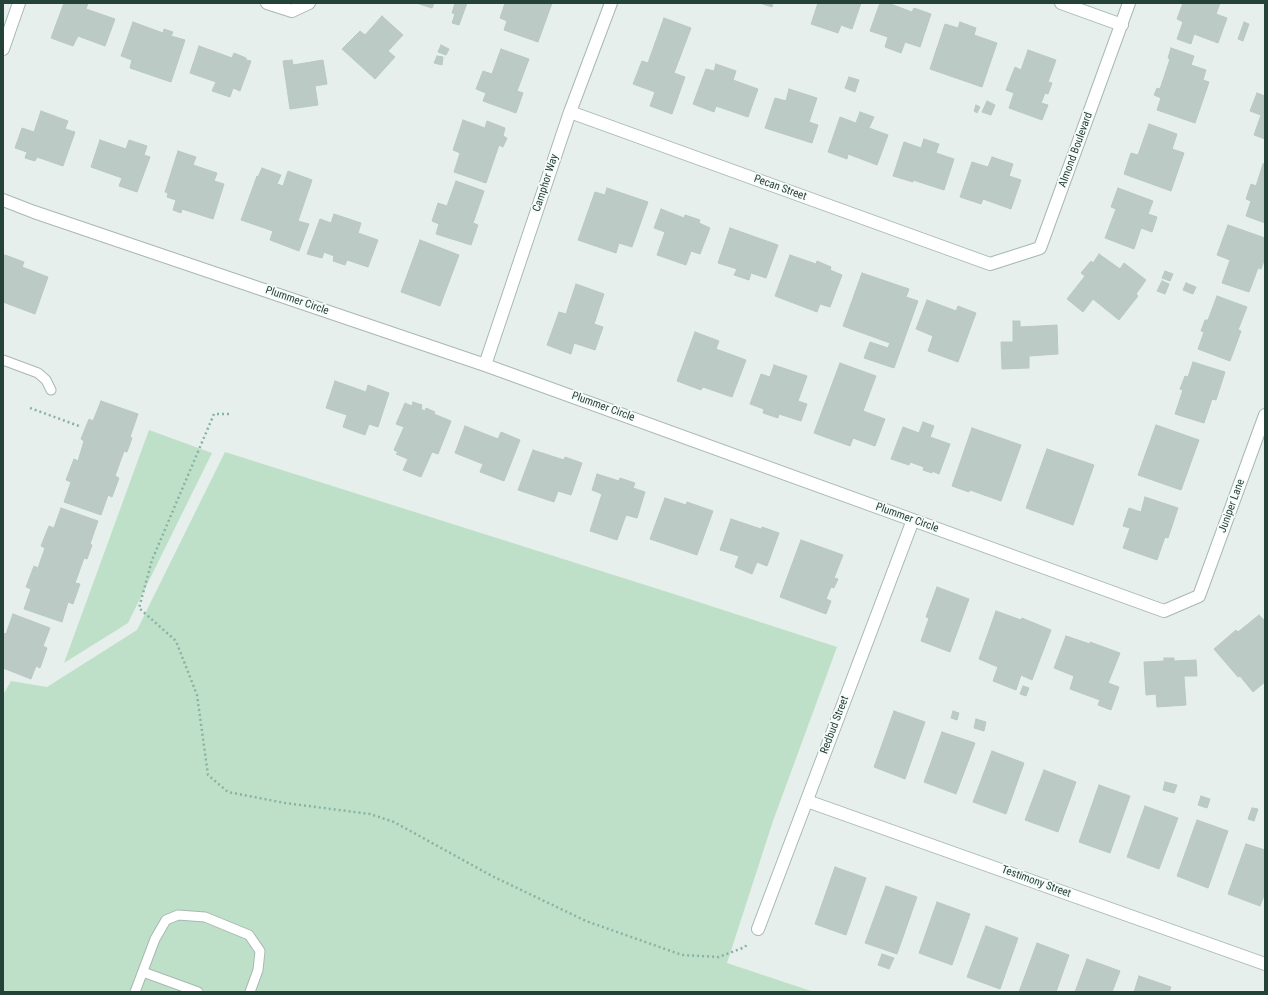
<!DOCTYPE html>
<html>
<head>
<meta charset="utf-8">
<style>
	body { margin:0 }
	#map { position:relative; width:1268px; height:995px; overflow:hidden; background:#e6efeb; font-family:"Roboto Condensed",sans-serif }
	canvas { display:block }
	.frame { position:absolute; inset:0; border:4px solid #24423a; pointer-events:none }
</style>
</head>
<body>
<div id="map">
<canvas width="1268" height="995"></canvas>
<div class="frame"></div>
</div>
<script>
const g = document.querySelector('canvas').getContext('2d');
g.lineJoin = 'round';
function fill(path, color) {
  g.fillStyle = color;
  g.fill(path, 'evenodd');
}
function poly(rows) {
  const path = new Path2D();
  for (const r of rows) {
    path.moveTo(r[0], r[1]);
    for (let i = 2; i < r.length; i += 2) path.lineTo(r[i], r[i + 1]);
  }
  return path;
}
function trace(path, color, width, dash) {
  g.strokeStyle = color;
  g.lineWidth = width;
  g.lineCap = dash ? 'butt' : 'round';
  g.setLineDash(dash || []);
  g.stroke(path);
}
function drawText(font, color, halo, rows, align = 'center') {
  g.font = font + ' "Roboto Condensed",sans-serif';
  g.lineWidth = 3.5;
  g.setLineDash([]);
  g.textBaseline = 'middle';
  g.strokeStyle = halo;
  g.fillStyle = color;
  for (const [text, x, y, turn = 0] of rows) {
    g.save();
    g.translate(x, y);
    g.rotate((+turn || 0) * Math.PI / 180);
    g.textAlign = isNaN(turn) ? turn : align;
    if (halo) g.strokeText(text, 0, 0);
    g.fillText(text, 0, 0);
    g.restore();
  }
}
fill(poly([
	[149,430,212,453,128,623,64,663],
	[225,452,677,595,837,647,773,821,727,963,814,992,3,992,3,695,11,681,47,687,137,630]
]), '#bfe0c8');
const building = poly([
	[64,3,88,3,86,9,115,19,105,46,78,36,73,46,51,38,64,3],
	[416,3,434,3,432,8,416,3],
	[455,3,467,3,459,25,452,23,455,14,452,13,455,3],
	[505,3,552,3,538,42,504,30,507,21,500,18,505,3],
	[760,3,773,3,772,7,760,3],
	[818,3,861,3,852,29,841,25,838,33,811,24,818,3],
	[880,3,888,3,912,12,914,8,931,14,920,47,905,42,901,53,885,47,888,37,870,31,880,3],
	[1183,3,1220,3,1216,14,1227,18,1218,43,1194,34,1191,44,1177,39,1183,22,1177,19,1183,3],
	[382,16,403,35,388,51,395,57,375,79,342,49,360,31,365,35,382,16],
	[664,18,691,28,674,73,685,77,672,114,650,106,655,92,633,84,642,61,648,63,664,18],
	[133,22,163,33,164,29,173,32,171,36,185,40,171,82,130,68,132,60,121,56,133,22],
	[960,22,976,28,974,35,997,43,982,87,930,69,945,24,958,28,960,22],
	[1244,22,1249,24,1243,41,1238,39,1244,22],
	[441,45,449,49,446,55,438,52,441,45],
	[199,46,232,58,234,53,246,58,246,60,251,61,240,91,233,88,230,97,212,91,216,82,190,73,199,46],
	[1171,48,1194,56,1191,65,1206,70,1203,80,1209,82,1195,123,1157,110,1161,98,1154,95,1157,88,1160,89,1170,59,1168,58,1171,48],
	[501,49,529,59,517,91,523,93,516,113,483,101,486,93,476,89,483,71,492,74,501,49],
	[1028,50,1056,60,1048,82,1052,83,1048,94,1045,93,1041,103,1048,105,1042,120,1009,108,1014,93,1006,90,1015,67,1021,70,1028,50],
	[437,56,443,57,442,65,434,63,437,56],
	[292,60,293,65,323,60,327,84,315,86,318,105,290,109,283,61,292,60],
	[716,64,736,71,733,80,758,89,748,117,716,106,714,112,693,104,706,69,714,71,716,64],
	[849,77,859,80,855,92,845,88,849,77],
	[789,89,817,98,809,122,818,125,812,143,765,128,775,98,786,101,789,89],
	[1257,93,1265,96,1265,139,1254,135,1261,115,1250,111,1257,93],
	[987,101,995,105,991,115,982,112,987,101],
	[976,105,980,107,977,113,974,111,976,105],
	[41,111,68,121,65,129,75,132,63,166,37,157,35,161,25,158,27,152,15,148,22,128,34,132,41,111],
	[860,112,874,117,869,128,888,135,877,165,848,154,847,159,828,152,840,117,856,123,860,112],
	[463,120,485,128,487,121,505,128,503,136,507,138,503,147,499,145,486,183,454,172,460,153,453,150,463,120],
	[1149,124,1177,134,1172,149,1184,153,1171,191,1124,174,1131,153,1138,155,1149,124],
	[924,139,939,144,936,153,954,159,944,190,913,180,913,182,893,176,904,142,921,148,924,139],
	[100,140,126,149,129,140,147,146,144,155,150,157,137,192,119,186,122,178,91,167,100,140],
	[178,151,196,157,193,165,217,173,214,181,224,184,213,219,182,209,181,213,173,210,176,200,167,197,168,193,165,192,178,151],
	[992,157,1013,164,1009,176,1021,180,1011,209,983,199,981,204,960,197,972,162,988,167,992,157],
	[1263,164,1265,164,1265,223,1246,216,1251,201,1246,199,1251,184,1256,186,1263,164],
	[262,168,281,175,277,184,283,186,288,171,312,180,298,221,309,224,299,251,270,240,273,231,241,220,257,176,258,177,262,168],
	[456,181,484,191,473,223,478,225,471,245,436,234,439,224,432,221,438,203,447,206,456,181],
	[607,188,648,202,632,247,619,243,616,253,578,240,595,192,605,195,607,188],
	[1118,188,1153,201,1148,214,1157,217,1152,232,1141,228,1134,249,1105,238,1116,209,1111,207,1118,188],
	[661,209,684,218,685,215,700,220,699,223,710,228,700,254,691,251,686,265,657,255,665,232,654,228,661,209],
	[334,214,361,223,358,233,378,240,368,267,347,260,345,265,333,261,334,256,324,252,322,258,307,254,320,219,331,223,334,214],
	[1228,225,1265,238,1265,258,1261,269,1258,268,1249,292,1222,283,1230,260,1217,255,1228,225],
	[730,228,778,245,766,278,751,273,749,280,734,275,737,269,718,263,730,228],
	[420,240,459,255,440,306,401,292,420,240],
	[1099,254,1120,269,1124,263,1146,280,1136,294,1138,296,1119,320,1093,299,1083,312,1067,299,1085,276,1081,273,1091,261,1093,263,1099,254],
	[5,255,24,262,22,267,48,277,35,314,3,302,3,259,5,255],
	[790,255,816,264,817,261,831,267,830,270,842,275,830,307,820,304,817,312,775,296,790,255],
	[1165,271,1173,274,1170,281,1162,278,1165,271],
	[862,273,909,289,906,297,918,301,894,368,864,358,870,342,888,348,890,343,843,326,862,273],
	[1162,281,1169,284,1165,294,1157,291,1162,281],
	[1186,283,1196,287,1193,294,1183,290,1186,283],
	[576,284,604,294,594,324,603,327,595,350,574,343,571,354,547,345,559,312,566,314,576,284],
	[1217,296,1247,307,1238,330,1241,331,1230,361,1198,349,1204,332,1201,331,1205,320,1208,320,1217,296],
	[927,300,956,311,958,306,976,313,958,362,928,351,933,336,916,329,927,300],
	[1013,321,1020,321,1020,327,1057,325,1058,354,1029,356,1029,368,1002,369,1001,342,1013,342,1013,321],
	[695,332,719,341,716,349,746,360,732,397,703,387,701,390,677,381,695,332],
	[1193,362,1225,372,1216,400,1212,399,1204,423,1175,414,1183,390,1180,389,1185,376,1188,377,1193,362],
	[840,363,876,376,863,411,885,419,875,446,853,438,850,446,814,433,840,363],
	[774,365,807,376,798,401,807,404,801,421,779,414,778,418,763,413,764,409,750,404,761,374,770,377,774,365],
	[335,381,366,392,368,385,389,393,378,427,369,424,365,435,343,427,347,415,326,408,335,381],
	[101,401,138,414,130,437,132,438,127,452,124,451,115,476,119,478,112,497,108,495,101,515,64,502,71,482,66,480,74,459,78,461,84,441,81,439,89,419,93,421,101,401],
	[413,402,422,405,421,409,425,411,426,408,435,412,434,414,451,421,438,454,432,452,421,477,403,470,408,459,396,454,398,452,394,450,404,427,396,424,405,403,412,406,413,402],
	[923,422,934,426,930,437,950,444,939,474,932,471,932,473,923,470,924,467,910,462,909,465,891,459,903,427,919,433,923,422],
	[1156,425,1199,440,1181,490,1138,475,1156,425],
	[465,426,498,439,501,432,520,440,504,481,480,472,483,464,455,453,465,426],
	[972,428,1021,445,1001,501,970,490,969,492,952,486,972,428],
	[1047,449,1094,465,1073,525,1026,508,1047,449],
	[533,450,564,460,565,457,582,463,571,495,558,491,554,502,518,490,533,450],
	[597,474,619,481,620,478,635,483,633,488,645,492,637,518,626,515,617,540,590,531,602,494,592,490,597,474],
	[1145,497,1178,508,1168,538,1165,537,1157,560,1123,548,1130,528,1123,526,1129,508,1141,512,1145,497],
	[665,498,686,505,687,502,713,511,697,555,650,539,665,498],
	[61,508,98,521,90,544,92,545,87,559,84,558,75,583,80,584,73,604,68,602,62,622,24,609,31,589,26,587,34,566,38,568,45,548,41,546,49,526,54,528,61,508],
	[731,519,761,529,762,527,779,533,767,566,757,562,752,574,735,567,739,556,720,550,731,519],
	[801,540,843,555,834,578,838,579,834,588,831,587,826,599,831,601,826,614,780,597,801,540],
	[937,587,969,599,950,652,921,641,929,618,926,617,937,587],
	[996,611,1021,620,1022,618,1051,630,1032,680,1021,675,1016,690,993,681,998,667,979,659,996,611],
	[13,614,50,628,43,646,47,648,40,668,36,666,31,679,3,668,3,633,6,634,13,614],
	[1259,615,1265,621,1265,682,1253,692,1240,676,1238,677,1214,649,1236,630,1238,632,1259,615],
	[1066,636,1090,644,1090,642,1120,653,1108,683,1119,687,1111,710,1098,705,1100,700,1070,689,1074,676,1054,668,1066,636],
	[1164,658,1174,658,1174,661,1196,660,1197,676,1184,676,1186,705,1157,707,1156,694,1146,695,1144,662,1164,661,1164,658],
	[1023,686,1029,688,1026,696,1020,694,1023,686],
	[894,711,925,722,905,779,874,767,894,711],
	[953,711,959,713,957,720,951,718,953,711],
	[976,719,986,722,984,731,974,728,976,719],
	[942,732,975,743,956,794,924,782,942,732],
	[992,751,1024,763,1006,814,973,802,992,751],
	[1044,770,1076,782,1058,832,1025,820,1044,770],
	[1165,782,1177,785,1174,793,1163,790,1165,782],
	[1099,785,1130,796,1110,853,1079,842,1099,785],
	[1201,796,1210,799,1207,808,1198,805,1201,796],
	[1145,806,1178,818,1159,869,1127,857,1145,806],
	[1252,808,1258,809,1254,821,1248,819,1252,808],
	[1197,820,1228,831,1208,888,1177,876,1197,820],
	[1246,844,1265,850,1265,893,1260,906,1228,894,1246,844],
	[835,867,866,878,846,935,815,924,835,867],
	[886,886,917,897,897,954,865,943,886,886],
	[937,902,970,914,952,965,919,953,937,902],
	[986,926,1018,938,1000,989,967,977,986,926],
	[1037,943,1069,955,1056,992,1019,992,1037,943],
	[882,954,894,958,889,969,878,965,882,954],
	[1087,959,1120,971,1112,992,1075,992,1087,959],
	[1139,976,1171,987,1169,992,1134,992,1139,976]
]);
fill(building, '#bbcac4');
trace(building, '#b8c9c2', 1);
const lane = poly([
	[3,360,38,373,46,380,51,390],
	[143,972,198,992],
	[135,992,155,939,166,920,178,915,205,917,249,935,260,951,258,970,250,992]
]);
const street = poly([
	[267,3,292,11,309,3],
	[1061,3,1122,25],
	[3,49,19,3],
	[570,112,990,264,1040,248,1129,3],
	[3,200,34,212,485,365,1164,611,1199,596,1265,415],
	[485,365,570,112,611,3],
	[807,801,1265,964],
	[758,929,913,520]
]);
trace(lane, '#a8b8b2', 11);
trace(street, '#a8b8b2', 14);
trace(poly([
	[30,408,79,426],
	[229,414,214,414,152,560,139,608,176,641,197,695,208,775,228,792,285,803,370,814,394,822,492,876,586,921,682,955,719,957,745,947,748,943]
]), '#86b3a5', 2.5, [2, 3]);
trace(lane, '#fff', 9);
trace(street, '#fff', 12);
drawText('11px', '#24423a', '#f7fbf9', [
	["Almond Boulevard",1076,150,-70],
	["Camphor Way",546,183,-72],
	["Pecan Street",780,188,20],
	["Plummer Circle",297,301,19],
	["Plummer Circle",603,407,20],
	["Juniper Lane",1232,506,-70],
	["Plummer Circle",907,518,20],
	["Redbud Street",835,725,-69],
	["Testimony Street",1036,882,20]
]);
</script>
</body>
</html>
